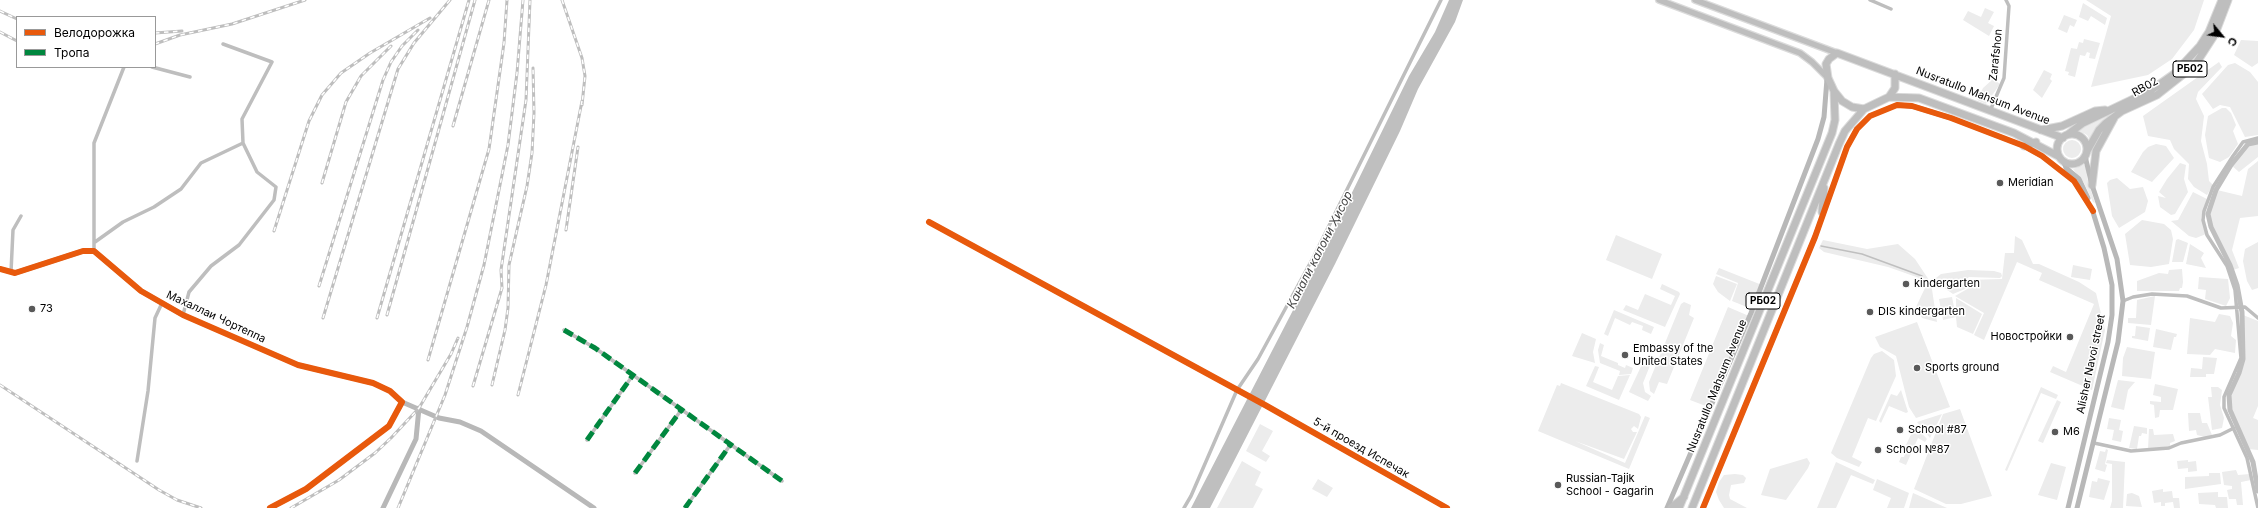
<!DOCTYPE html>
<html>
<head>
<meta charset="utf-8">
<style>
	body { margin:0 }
	#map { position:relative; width:2258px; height:508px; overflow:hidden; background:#fff; font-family:Inter,sans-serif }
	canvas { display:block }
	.legend { position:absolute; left:16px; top:16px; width:140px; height:52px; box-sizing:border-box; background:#fff; border:1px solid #999; margin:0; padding:5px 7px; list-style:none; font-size:12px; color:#000 }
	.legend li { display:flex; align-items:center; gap:8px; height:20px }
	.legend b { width:20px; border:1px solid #999 }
	.north { position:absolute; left:2202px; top:16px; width:40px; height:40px; -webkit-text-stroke:3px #fff; paint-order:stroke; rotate:119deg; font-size:11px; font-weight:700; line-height:16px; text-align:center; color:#000 }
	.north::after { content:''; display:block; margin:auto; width:14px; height:18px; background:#000; clip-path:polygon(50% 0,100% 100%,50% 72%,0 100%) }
</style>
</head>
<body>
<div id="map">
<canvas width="2258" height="508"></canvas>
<ul class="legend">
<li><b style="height:5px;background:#e8590c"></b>Велодорожка</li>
<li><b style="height:5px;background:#00873e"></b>Тропа</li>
</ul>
<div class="north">С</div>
</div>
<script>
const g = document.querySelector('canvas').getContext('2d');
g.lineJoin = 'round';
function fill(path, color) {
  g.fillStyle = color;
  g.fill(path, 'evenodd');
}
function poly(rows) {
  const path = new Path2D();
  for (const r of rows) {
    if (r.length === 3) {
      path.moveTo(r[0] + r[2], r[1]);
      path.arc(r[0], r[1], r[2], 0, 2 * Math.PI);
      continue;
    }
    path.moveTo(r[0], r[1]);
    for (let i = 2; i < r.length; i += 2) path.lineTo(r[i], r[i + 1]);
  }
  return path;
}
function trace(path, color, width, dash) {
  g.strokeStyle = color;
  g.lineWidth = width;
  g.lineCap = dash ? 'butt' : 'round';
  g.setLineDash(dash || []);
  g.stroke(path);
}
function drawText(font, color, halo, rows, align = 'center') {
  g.font = font + ' Inter,sans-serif';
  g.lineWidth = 3;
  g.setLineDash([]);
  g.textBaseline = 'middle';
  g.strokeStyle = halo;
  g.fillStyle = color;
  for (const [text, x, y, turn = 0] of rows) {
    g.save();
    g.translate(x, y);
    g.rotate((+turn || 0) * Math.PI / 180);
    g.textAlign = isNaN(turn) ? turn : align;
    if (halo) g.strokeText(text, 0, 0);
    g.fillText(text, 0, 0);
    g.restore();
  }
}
fill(poly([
	[2086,0,2204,0,2194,30,2172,59,2148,75,2091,87,2111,16],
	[2083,3,2107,18,2105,25,2091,16,2088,21,2079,17],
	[1985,8,1994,12,1988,23,1994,26,1989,36,1963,20,1968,11,1981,17],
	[2064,15,2077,20,2074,27,2070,25,2067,33,2058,29],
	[2084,39,2100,43,2095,59,2089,58,2090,53,2087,52,2085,56,2080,55,2075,77,2068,75,2069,72,2065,71,2071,48,2077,49,2079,42,2083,43],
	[2241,40,2258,41,2258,63,2252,67,2234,55],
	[2219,62,2222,67,2198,92,2196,99,2204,116,2201,141,2207,164,2209,181,2213,185,2207,195,2194,187,2188,179,2189,164,2174,149,2170,140,2148,136,2143,116],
	[2235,63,2250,72,2258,82,2258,135,2245,137,2230,107,2220,105,2213,109,2202,94,2228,65],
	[2044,70,2052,74,2050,79,2052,81,2042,98,2033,90],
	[1993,79,2000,84,1986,104,1977,100,1983,88],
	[2222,108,2226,108,2231,113,2236,125,2233,131,2238,144,2229,157,2220,162,2209,158,2205,135,2208,116],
	[2119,110,2099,125,2090,140,2087,135,2076,129],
	[2072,149,9],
	[2258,143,2258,157,2239,172,2231,165,2249,145],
	[2156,144,2166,146,2174,158,2152,182,2131,172,2143,152,2148,147],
	[2258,161,2258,216,2240,218,2232,250,2239,268,2233,270,2211,227,2209,214,2217,190,2242,196,2248,169],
	[2180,163,2186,165,2184,179,2188,192,2175,214,2171,215,2160,207,2158,196,2166,198,2159,192,2167,179],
	[2086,164,2088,181,2095,203,2093,202,2084,183,2073,169],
	[2117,178,2130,189,2143,187,2148,201,2145,212,2119,228,2112,216,2107,183,2110,180],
	[2193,192,2207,199,2201,218,2206,234,2196,238,2189,236,2171,221,2178,220],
	[2142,220,2164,224,2171,230,2173,239,2169,264,2151,267,2130,265,2125,234],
	[1616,235,1662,254,1652,279,1606,260],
	[2015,236,2022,240,2033,264,2039,264,2079,282,2096,293,2105,330,2092,390,2050,372,2053,366,2066,372,2094,304,2039,280,2042,273,2017,262,1984,340,1974,335,1984,313,1955,296,1969,288,1969,280,2002,279,2005,253,2014,253],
	[2178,239,2188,243,2183,262,2172,262,2176,240],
	[1823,240,1867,249,1898,244,1915,259,1931,283,1937,322,1922,318,1916,307,1925,288,1925,280,1888,267,1824,252,1819,248],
	[2258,242,2258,288,2252,290,2247,281,2243,261,2245,249],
	[2190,244,2204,253,2201,258,2206,268,2186,264],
	[2073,265,2092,269,2090,280,2071,277],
	[1719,268,1762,285,1752,309,1732,301,1738,283,1716,274],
	[2182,269,2183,282,2182,288,2180,288,2179,291,2137,291,2137,281,2159,273,2168,274,2169,270],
	[1968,270,1994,271,2001,273,2002,276,2000,278,1969,277,1965,280,1967,286,1965,289,1953,294,1937,283,1936,278,1941,274],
	[1716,276,1737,284,1730,301,1718,292,1713,284],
	[2199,277,2228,279,2230,298,2226,306,2205,299,2206,290,2198,289],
	[1662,284,1679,292,1680,294,1665,327,1623,310,1626,305,1638,310,1645,294,1671,305,1675,296,1660,289],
	[2155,296,2151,325,2128,323,2128,318,2136,318,2137,300],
	[1952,297,1956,317,1956,298,1982,314,1973,334,1957,327,1956,317,1943,320,1939,299],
	[1684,302,1691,305,1689,315,1694,318,1667,384,1659,382,1654,394,1650,391,1649,382,1681,304],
	[1728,307,1749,316,1711,408,1690,400],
	[1614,310,1654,327,1651,334,1642,330,1643,326,1632,322,1630,325,1615,318,1608,336,1604,334],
	[2219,314,2230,316,2233,323,2231,336,2236,340,2235,353,2215,349,2210,355,2187,354,2190,318,2215,322],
	[2243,315,2258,321,2258,406,2253,418,2258,420,2258,450,2249,449,2231,410,2231,396,2245,359],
	[1917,322,1950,407,1916,418,1909,407,1896,356,1880,347,1875,337],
	[2136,326,2150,328,2148,341,2132,338,2132,336,2135,336],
	[2156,329,2177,334,2176,337,2174,337,2171,350,2153,347],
	[1582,333,1596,339,1593,352,1595,363,1572,356],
	[1600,343,1604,345,1601,356,1618,363,1618,365,1625,368,1626,365,1633,368,1631,374,1619,375,1620,371,1600,363,1598,350],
	[2127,347,2155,352,2151,379,2122,376,2123,358],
	[1882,351,1894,360,1896,376,1876,421,1868,418,1852,457,1862,462,1859,467,1837,458,1831,453,1871,358,1874,354],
	[2203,357,2217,358,2214,374,2206,374,2206,377,2190,377,2191,368,2202,369],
	[1644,360,1651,363,1643,383,1645,392,1651,396,1648,401,1629,392],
	[1595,366,1599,367,1593,382,1612,390,1618,376,1630,375,1619,400,1586,386],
	[2118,380,2135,382,2128,390,2124,410,2111,407],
	[1561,383,1639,414,1641,417,1638,429,1634,426,1631,429,1633,432,1637,432,1624,459,1575,441,1625,463,1645,416,1650,418,1629,469,1538,431,1557,385,1560,386],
	[2155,384,2178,389,2173,410,2160,410,2159,417,2155,418,2154,405,2150,404,2150,401,2161,402,2161,397,2153,395],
	[2041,387,2058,395,2056,399,2041,393,2007,471,2005,470],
	[2211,387,2218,387,2222,390,2220,405,2224,418,2222,428,2212,430,2208,397,2212,397],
	[1901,390,1908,412,1906,413,1889,406,1881,423,1879,421,1891,394,1897,396],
	[2057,400,2061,402,2043,443,2038,441],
	[1960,409,1992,496,1961,504,1946,504,1914,489,1943,414],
	[2188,413,2200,413,2202,423,2207,423,2212,435,2205,437,2197,435,2196,430,2189,431],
	[1942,414,1930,438,1917,422],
	[2109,418,2121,420,2119,430,2123,431,2121,442,2112,440,2114,430,2107,429],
	[1260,424,1273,431,1262,451,1270,456,1266,462,1246,451],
	[1915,426,1927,439,1925,442,1918,438,1906,465,1899,462,1901,457,1904,457,1908,447,1906,445],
	[2134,426,2147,428,2147,434,2142,433,2141,436,2139,436,2137,449,2129,448],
	[2149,429,2153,429,2154,435,2173,434,2175,441,2170,443,2170,446,2148,449],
	[2106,449,2108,450,2105,464,2107,465,2105,472,2095,469,2100,451,2105,452],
	[1807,458,1810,463,1808,468,1786,500,1761,495,1770,469],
	[2107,460,2125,462,2123,508,2110,508,2112,501,2112,464,2106,463],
	[2188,460,2188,462,2196,461,2197,471,2188,472,2188,468,2178,469,2177,461],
	[1242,461,1261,472,1255,485,1263,489,1253,508,1217,508],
	[1836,462,1875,480,1873,484,1851,475,1836,508,1817,508],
	[2051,463,2066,467,2057,500,2038,495],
	[2236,470,2238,475,2250,474,2251,480,2241,482,2243,505,2237,505,2236,499,2229,499,2227,490,2232,489,2232,486,2224,485,2222,472],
	[2209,473,2220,473,2221,484,2185,489,2185,477,2209,476],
	[1735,474,1743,475,1746,478,1744,483,1731,485,1729,495,1730,499,1747,508,1724,508,1719,500,1716,492,1719,482,1724,475],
	[2098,478,2110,481,2104,500,2089,497,2092,481,2097,482],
	[1318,479,1333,488,1327,497,1312,489],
	[1877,479,1909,493,1904,508,1887,508,1891,498,1873,490],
	[2163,489,2163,492,2172,491,2173,498,2179,498,2180,508,2174,508,2173,502,2165,503,2165,506,2161,506,2161,502,2154,503,2152,491],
	[2218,492,2218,497,2227,497,2228,508,2216,508,2215,505,2199,504,2198,493],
	[1913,493,1947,508,1909,508],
	[2132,493,2139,496,2142,507,2126,506,2127,494]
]), '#ececec');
fill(poly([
	[1449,0,1463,0,1455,22,1418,89,1400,131,1335,264,1210,508,1191,508,1322,254,1409,76,1435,32]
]), '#bfbfbf');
trace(poly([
	[1821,246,1862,254,1922,276]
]), '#bfbfbf', 1.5);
trace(poly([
	[2258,142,2248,144,2231,165,2216,190,2208,214,2211,227,2230,265,2237,285,2242,312,2243,359,2239,373,2229,395,2230,410,2253,462,2258,491]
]), '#bfbfbf', 5);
const primary = poly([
	[1659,0,1800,53,1812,62,1828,78],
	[1695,0,1837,53]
]);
const highway = poly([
	[1889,97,1895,88,1895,74],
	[2041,130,2062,126,2095,111,2105,110],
	[2072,149,15],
	[2067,135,2083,123,2150,91,2174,74,2200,46,2209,32,2222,0],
	[2024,146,2036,142],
	[2087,151,2099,130,2106,123,2122,111,2157,95,2195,65,2215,34,2228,0],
	[2058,156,2014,133,1919,98,1889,97,1864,109,1852,107,1842,101,1834,91,1828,78,1826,64,1829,59,1837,53,2063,138],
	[2092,185,2096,151,2114,118],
	[1822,212,1824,188],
	[1671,508,1684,497],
	[1679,508,1832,133,1835,120,1834,92],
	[1692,508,1839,144,1845,131,1864,109]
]);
trace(primary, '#dbdbdb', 8);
trace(highway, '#dbdbdb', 9);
trace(poly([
	[1870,0,1891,9],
	[152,67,190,77],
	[1990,111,2004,78,2009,6,2006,0],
	[95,242,123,222,154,207,181,189,201,163,243,143,242,119,272,62,223,44],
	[94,251,94,143,124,67],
	[11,272,13,230,21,216],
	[2123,301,2133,297,2152,294,2187,296,2221,308,2245,307,2258,318],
	[183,315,189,292,211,266,239,245,274,200,276,187,257,172,243,143],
	[564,330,595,348,782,481],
	[587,440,633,375],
	[2094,443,2131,451,2169,448,2181,443,2220,435,2234,428],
	[137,461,148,391,155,318,162,303],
	[635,473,682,409],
	[685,508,731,444],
	[1184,508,1191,496,1237,390,1258,359,1314,256,1441,0],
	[2258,508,2247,458,2224,408,2224,397,2241,358,2235,290,2227,266,2207,235,2203,220,2204,211,2213,187,2233,156,2243,142,2258,138]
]), '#bebebe', 3.5);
trace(poly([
	[2064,162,2066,168,2079,179,2088,198],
	[929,222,1265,405,1447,508],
	[0,269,15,273,83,251,94,251,141,291,183,315,298,365,373,383,390,391,402,402,389,426,306,489,270,508],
	[402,402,439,418,460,422,481,431,594,508],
	[383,508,416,439,419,408],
	[1667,508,1751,313,1818,139,1824,117,1827,79],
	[1703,508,1815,237,1847,147,1857,129,1870,116,1897,105,1912,106,1951,118,2024,146,2042,156,2074,181,2093,211],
	[2068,508,2108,342,2112,315,2112,285,2104,248,2092,209],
	[2077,508,2118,342,2123,301,2117,259,2092,185,2085,156]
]), '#b8b8b8', 5);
trace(primary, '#bebebe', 5.5);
trace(highway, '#bebebe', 7);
const rail = poly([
	[562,0,582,58,585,76,582,105],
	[0,11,17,19],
	[0,32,17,41],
	[155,33,182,31],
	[155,44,180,35,232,24,305,0],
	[453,126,489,0],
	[322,183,346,102,361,76,391,46],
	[566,230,578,147],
	[274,231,309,121,322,95,341,73,370,53,430,18],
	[319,286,383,80,391,62,402,46,418,30],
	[387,315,475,0],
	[323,318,398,69,414,43,450,0],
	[377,318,469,0],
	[428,360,489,149,504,43,507,0],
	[0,385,159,490,177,500,201,508],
	[492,385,505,330,508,308,509,265,527,186,532,153,534,113,533,68],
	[473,386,502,288,501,270,526,100,530,0],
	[518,395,546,285,582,101],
	[291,508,339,480,375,453,391,438,419,408,451,354,458,338],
	[398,508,445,395,467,327,484,265,508,145,517,73,523,0]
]);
trace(rail, '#bebebe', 3);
trace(rail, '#fff', 1.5, [4.5]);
trace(poly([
	[564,330,595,348,782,481],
	[587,440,633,375],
	[635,473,682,409],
	[685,508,731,444]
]), '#00873e', 5, [10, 5]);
trace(poly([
	[929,222,1265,405,1447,508],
	[0,269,15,273,83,251,94,251,141,291,183,315,298,365,373,383,390,391,402,402,389,426,306,489,270,508],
	[1703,508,1815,237,1847,147,1857,129,1870,116,1897,105,1912,106,1951,118,2024,146,2042,156,2074,181,2093,211]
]), '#e8590c', 6);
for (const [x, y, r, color] of [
	[2000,183,4,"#595959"],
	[1906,284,4,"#595959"],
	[32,309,4,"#595959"],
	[1870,312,4,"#595959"],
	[2070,337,4,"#595959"],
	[1625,355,4,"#595959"],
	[1917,368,4,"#595959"],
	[1900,430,4,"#595959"],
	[2055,432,4,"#595959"],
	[1878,450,4,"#595959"],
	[1558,485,4,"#595959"]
]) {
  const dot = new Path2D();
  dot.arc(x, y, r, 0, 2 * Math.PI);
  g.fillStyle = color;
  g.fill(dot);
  trace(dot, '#fff', 1.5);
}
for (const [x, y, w] of [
	[2190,69,34],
	[1763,301,34]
]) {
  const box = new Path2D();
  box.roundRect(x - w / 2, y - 8, w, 16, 3);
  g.fillStyle = '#fff';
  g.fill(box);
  trace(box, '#000', 1);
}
drawText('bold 10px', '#000', null, [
	["РБ02",2190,69],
	["РБ02",1763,301]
]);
drawText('11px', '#000', '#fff', [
	["Zarafshon",1996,55,-84],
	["RB02",2145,87,-29],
	["Nusratullo Mahsum Avenue",1983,96,21],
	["Махаллаи Чортеппа",216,317,25],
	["Alisher Navoi street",2091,364,-78],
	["Nusratullo Mahsum Avenue",1717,386,-68],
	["5-й проезд Испечак",1361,448,30]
]);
drawText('11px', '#000', '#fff', [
	["Meridian",2008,183],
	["kindergarten",1914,284],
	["73",40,309],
	["DIS kindergarten",1878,312],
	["Новостройки",2062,337,"right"],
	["Embassy of the",1633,349],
	["United States",1633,362],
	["Sports ground",1925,368],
	["School #87",1908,430],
	["М6",2063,432],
	["School №87",1886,450],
	["Russian-Tajik",1566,479],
	["School - Gagarin",1566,492]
], 'left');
drawText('italic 12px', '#444', '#fff', [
	["Канали калони Ҳисор",1320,250,-63]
]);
</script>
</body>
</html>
